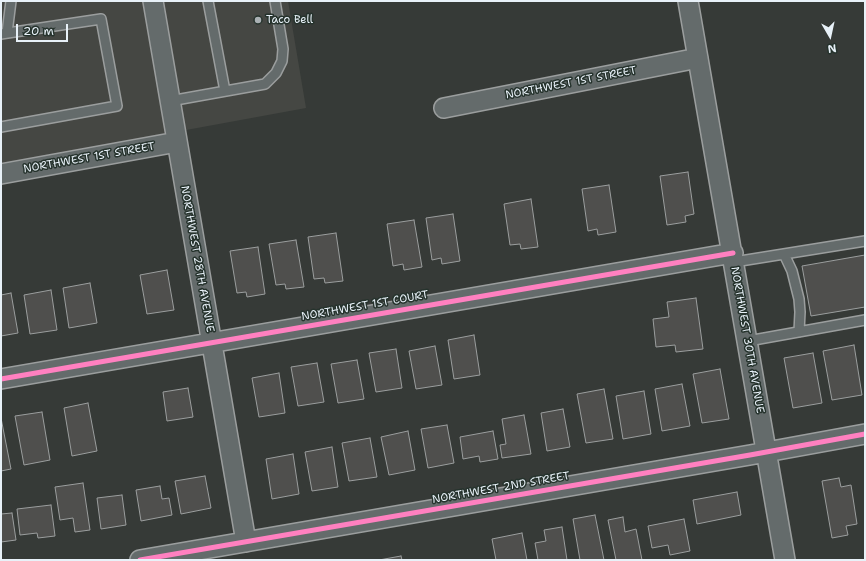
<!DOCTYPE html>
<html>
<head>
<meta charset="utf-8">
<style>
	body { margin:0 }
	#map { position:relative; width:866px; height:561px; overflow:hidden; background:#363a37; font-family:"Shantell Sans",sans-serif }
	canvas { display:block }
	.frame { position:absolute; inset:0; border:2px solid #e8f1f8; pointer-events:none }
	.north { position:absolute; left:810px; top:16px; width:40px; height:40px; -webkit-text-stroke:3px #26332d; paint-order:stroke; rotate:171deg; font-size:11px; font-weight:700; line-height:16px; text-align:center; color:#e8f1f8 }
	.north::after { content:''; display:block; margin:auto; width:14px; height:18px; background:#e8f1f8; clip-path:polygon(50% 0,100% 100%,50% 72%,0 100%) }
	.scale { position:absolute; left:16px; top:24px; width:52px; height:18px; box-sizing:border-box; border:2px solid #e8f1f8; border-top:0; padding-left:5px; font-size:12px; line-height:14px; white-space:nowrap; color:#e8f1f8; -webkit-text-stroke:3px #26332d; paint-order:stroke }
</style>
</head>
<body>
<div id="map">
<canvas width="866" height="561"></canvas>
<div class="frame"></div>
<div class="north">N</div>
<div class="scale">20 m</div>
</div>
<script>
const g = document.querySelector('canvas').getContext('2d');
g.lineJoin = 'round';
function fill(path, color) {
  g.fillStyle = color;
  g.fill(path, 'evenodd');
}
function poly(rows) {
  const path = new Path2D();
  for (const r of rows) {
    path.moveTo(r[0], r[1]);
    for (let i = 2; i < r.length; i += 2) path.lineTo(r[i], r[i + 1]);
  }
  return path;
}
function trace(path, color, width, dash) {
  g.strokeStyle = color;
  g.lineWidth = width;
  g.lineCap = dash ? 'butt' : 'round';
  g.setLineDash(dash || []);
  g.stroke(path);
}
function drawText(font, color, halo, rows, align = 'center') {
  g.font = font + ' "Shantell Sans",sans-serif';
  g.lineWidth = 3;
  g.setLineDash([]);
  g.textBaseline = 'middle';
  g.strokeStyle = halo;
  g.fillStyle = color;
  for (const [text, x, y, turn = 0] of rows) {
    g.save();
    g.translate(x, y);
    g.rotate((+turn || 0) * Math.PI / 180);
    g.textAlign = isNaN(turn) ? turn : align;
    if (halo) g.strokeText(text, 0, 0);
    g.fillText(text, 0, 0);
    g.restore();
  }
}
fill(poly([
	[1,1,288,1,306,108,1,164]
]), '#454743');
const building = poly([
	[688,172,694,214,685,216,686,222,667,225,660,176,688,172],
	[609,185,616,232,598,235,597,229,588,231,582,189,609,185],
	[531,199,538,247,521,249,520,244,510,245,504,204,531,199],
	[453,214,460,261,442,264,441,258,432,260,426,218,453,214],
	[414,220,422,267,404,270,403,264,393,266,387,224,414,220],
	[336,233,343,281,325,283,324,278,314,279,308,237,336,233],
	[296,240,304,287,286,289,285,284,276,285,269,244,296,240],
	[258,247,265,294,247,297,246,292,237,293,230,251,258,247],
	[865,255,865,307,811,316,802,266,865,255],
	[167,270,174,310,147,314,140,275,167,270],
	[90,283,97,323,69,328,63,288,90,283],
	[51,290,57,330,30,334,24,295,51,290],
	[11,293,18,333,1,336,1,295,11,293],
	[696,298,703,349,676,352,675,345,656,347,653,319,669,317,667,302,696,298],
	[474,335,480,375,454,379,448,340,474,335],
	[854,345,862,395,832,400,823,351,854,345],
	[435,346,442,385,416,389,409,351,435,346],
	[396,349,402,388,376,392,369,353,396,349],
	[813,353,822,403,793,408,784,358,813,353],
	[357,360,364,399,338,403,331,364,357,360],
	[317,363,324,402,298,406,291,367,317,363],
	[720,369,729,419,702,423,693,374,720,369],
	[279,373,285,413,259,417,252,378,279,373],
	[682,384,690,426,662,431,655,389,682,384],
	[188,388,193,417,167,421,163,392,188,388],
	[604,389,613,439,586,443,577,394,604,389],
	[644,391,651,434,623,439,616,396,644,391],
	[88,403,97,451,72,456,64,408,88,403],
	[563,409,570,447,547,451,541,413,563,409],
	[42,412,50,460,24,465,15,416,42,412],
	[524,415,531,454,502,458,500,445,506,444,502,419,524,415],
	[1,418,11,469,1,471,1,418],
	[447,425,454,463,428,468,421,429,447,425],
	[408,431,415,470,389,475,381,437,408,431],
	[493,431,498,459,480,462,479,456,463,459,460,437,493,431],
	[370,438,377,477,349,481,342,443,370,438],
	[332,447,338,487,312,491,305,452,332,447],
	[293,454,299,494,272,499,266,459,293,454],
	[205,476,211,508,181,514,175,481,205,476],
	[839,478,841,487,851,485,857,524,846,526,848,535,832,538,822,481,839,478],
	[83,483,90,530,75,532,73,518,60,520,55,487,83,483],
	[160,486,162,499,169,498,172,515,141,521,136,490,160,486],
	[737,492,741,515,697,524,693,500,737,492],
	[122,495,126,525,101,529,97,498,122,495],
	[51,505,55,536,38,538,37,533,20,535,17,509,51,505],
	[12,513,16,540,1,542,1,514,12,513],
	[595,515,604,560,580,560,573,519,595,515],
	[623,517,625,532,636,529,642,560,616,560,608,520,623,517],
	[684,519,690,551,670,555,668,545,652,548,648,526,684,519],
	[562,527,567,560,538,560,535,543,546,541,544,530,562,527],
	[522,533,527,560,496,560,492,539,522,533],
	[401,556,402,560,379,560,401,556]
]);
fill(building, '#4f4f4d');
trace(building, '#9b9e9e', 1);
const lane = poly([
	[208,1,225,91],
	[7,33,11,1],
	[1,34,101,19,117,106,1,127],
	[170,101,265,84,276,73,282,61,283,49,275,1],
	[784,254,792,271,799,299,800,312,799,332],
	[734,262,865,241],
	[748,341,865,320]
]);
const street = poly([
	[153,1,246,542],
	[688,1,785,560],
	[444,108,698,58],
	[1,174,177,142],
	[1,379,733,253],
	[140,560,750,455,865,434]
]);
trace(lane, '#9b9e9e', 12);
trace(street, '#9b9e9e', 22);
trace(lane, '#646b6b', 9);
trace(street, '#646b6b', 19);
trace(poly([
	[1,379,733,253],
	[140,560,750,455,865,434]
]), '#ff80c0', 5);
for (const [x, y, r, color] of [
	[258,20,4,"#aab1b4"]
]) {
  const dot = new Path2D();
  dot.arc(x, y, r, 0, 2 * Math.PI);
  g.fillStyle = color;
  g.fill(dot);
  trace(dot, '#26332d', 1.5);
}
drawText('11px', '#e8f1f8', '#26332d', [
	["Taco Bell",266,20]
], 'left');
drawText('11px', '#e8f1f8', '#26332d', [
	["NORTHWEST 1ST STREET",571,83,-11],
	["NORTHWEST 1ST STREET",89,158,-10],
	["NORTHWEST 28TH AVENUE",197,259,80],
	["NORTHWEST 1ST COURT",365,306,-10],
	["NORTHWEST 30TH AVENUE",747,340,80],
	["NORTHWEST 2ND STREET",501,488,-10]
]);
</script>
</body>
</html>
